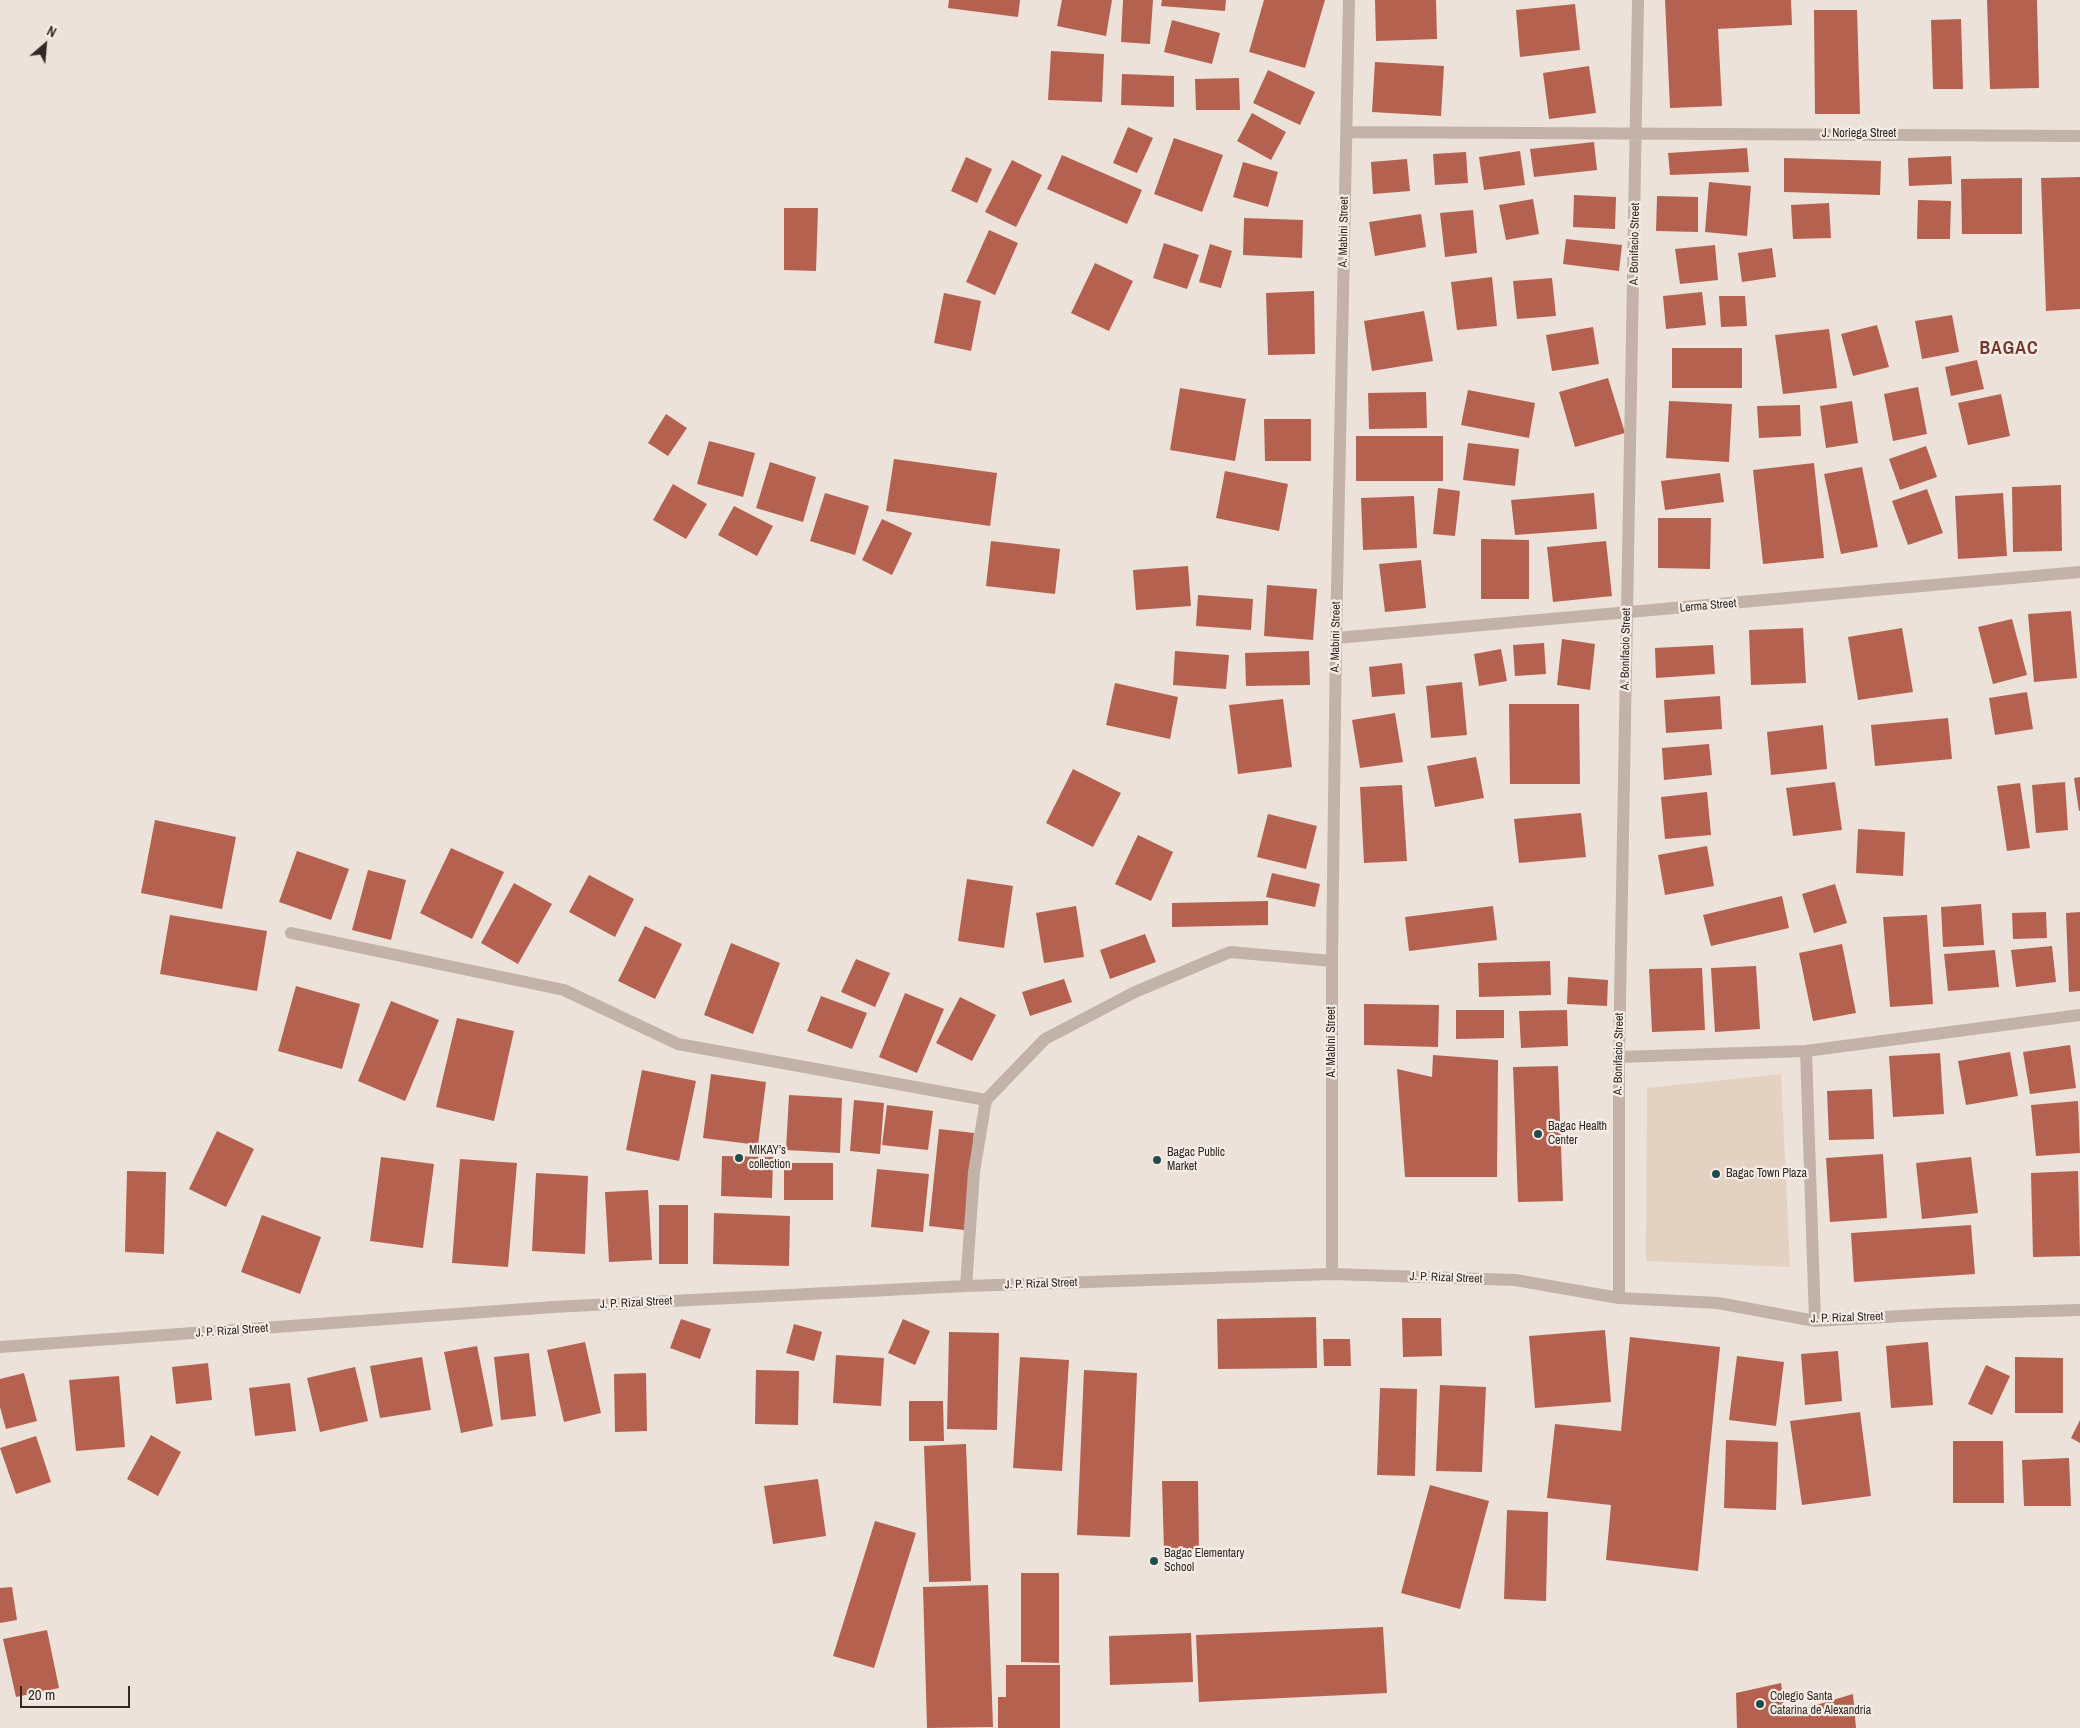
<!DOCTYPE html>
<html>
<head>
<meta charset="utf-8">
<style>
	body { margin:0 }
	#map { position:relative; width:2080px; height:1728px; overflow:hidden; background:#ede2d9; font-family:"Archivo Narrow",sans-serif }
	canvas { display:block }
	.north { position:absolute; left:20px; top:20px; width:50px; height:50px; -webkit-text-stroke:4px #f5ece5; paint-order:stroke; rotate:27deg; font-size:14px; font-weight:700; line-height:20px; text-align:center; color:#312926 }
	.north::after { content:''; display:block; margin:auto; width:18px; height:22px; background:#312926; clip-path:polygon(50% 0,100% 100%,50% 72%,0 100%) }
	.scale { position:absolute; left:20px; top:1686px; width:110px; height:22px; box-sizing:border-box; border:2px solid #312926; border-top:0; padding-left:6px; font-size:15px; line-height:18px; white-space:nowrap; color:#312926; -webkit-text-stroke:4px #f5ece5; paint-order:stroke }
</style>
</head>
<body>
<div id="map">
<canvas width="2080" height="1728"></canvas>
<div class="north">N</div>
<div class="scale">20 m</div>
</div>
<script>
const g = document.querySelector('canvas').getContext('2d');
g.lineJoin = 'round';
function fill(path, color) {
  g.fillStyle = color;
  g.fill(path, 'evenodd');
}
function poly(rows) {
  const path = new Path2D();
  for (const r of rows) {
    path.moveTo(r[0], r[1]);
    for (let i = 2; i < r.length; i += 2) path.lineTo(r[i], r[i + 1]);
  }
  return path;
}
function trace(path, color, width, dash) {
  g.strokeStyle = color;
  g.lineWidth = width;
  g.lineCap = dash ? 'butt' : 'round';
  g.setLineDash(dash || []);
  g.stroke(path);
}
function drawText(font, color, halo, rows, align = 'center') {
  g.font = font + ' "Archivo Narrow",sans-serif';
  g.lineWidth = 4.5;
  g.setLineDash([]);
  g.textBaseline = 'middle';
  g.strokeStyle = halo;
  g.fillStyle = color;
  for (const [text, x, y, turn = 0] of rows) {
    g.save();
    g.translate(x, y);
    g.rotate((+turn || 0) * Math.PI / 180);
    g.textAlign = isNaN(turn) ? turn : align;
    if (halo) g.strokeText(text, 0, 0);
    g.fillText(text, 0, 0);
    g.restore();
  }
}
fill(poly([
	[1781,1074,1790,1267,1646,1261,1647,1088]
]), '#e3d2c2');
fill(poly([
	[949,0,1020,0,1018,17,948,8],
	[1062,0,1112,0,1106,36,1057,26],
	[1123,0,1153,0,1150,44,1121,42],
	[1162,0,1226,0,1225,11,1161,6],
	[1264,0,1325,0,1305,68,1249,52],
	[1375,0,1436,0,1437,39,1376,41],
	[1665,0,1791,0,1792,25,1718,29,1722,106,1670,108],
	[1987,0,2037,0,2039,88,1990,89],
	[1575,4,1580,50,1520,57,1516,10],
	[1814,10,1857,10,1860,114,1815,114],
	[1961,19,1963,89,1933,89,1931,20],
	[1172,20,1220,33,1212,64,1164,52],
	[1051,51,1104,54,1102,102,1048,100],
	[1375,62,1444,66,1441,116,1372,112],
	[1589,66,1596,113,1549,119,1543,73],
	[1268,70,1315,92,1300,125,1253,103],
	[1122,74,1174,76,1174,107,1121,105],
	[1239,78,1240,110,1196,110,1195,79],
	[1252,113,1286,132,1271,160,1237,141],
	[1128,127,1153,138,1137,173,1113,163],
	[1174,138,1223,155,1202,212,1154,194],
	[1594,142,1597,170,1534,177,1530,149],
	[1747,148,1749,172,1670,175,1668,153],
	[1520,151,1525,185,1484,190,1479,157],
	[1466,152,1468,183,1435,185,1433,154],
	[1062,155,1142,190,1127,224,1047,189],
	[1951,156,1952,184,1909,186,1908,158],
	[966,157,992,169,977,203,951,191],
	[1784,158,1881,161,1880,195,1784,192],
	[1407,159,1410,191,1373,194,1371,162],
	[1012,160,1042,175,1016,227,985,212],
	[1243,162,1278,172,1268,207,1233,197],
	[2080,177,2080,309,2046,311,2041,178],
	[2022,178,2022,234,1962,234,1961,179],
	[1709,182,1751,186,1747,236,1705,232],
	[1574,195,1616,197,1615,229,1573,227],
	[1657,196,1698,197,1698,232,1656,231],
	[1533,199,1539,234,1506,240,1499,205],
	[1918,200,1951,201,1950,239,1917,239],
	[1829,203,1831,238,1793,239,1791,205],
	[784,208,818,208,816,271,784,270],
	[1473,210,1477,253,1445,257,1440,213],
	[1421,214,1426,247,1375,256,1369,222],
	[1244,218,1303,220,1302,258,1243,255],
	[989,230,1018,243,995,295,966,282],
	[1566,239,1622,245,1619,271,1563,264],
	[1164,243,1199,255,1187,289,1153,278],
	[1210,244,1232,251,1221,288,1199,282],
	[1715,245,1718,280,1680,284,1675,249],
	[1772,248,1776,277,1742,282,1738,253],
	[1095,263,1133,281,1109,331,1071,313],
	[1492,277,1497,326,1457,330,1451,282],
	[1552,278,1556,316,1517,319,1513,281],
	[1314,291,1315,354,1268,355,1266,293],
	[1702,292,1706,325,1666,329,1663,296],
	[944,293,981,301,971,351,934,343],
	[1719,296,1745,296,1747,326,1721,327],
	[1424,311,1433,361,1372,371,1364,321],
	[1952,315,1959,352,1922,359,1915,321],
	[1877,325,1889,367,1853,376,1841,334],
	[1593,327,1599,364,1552,371,1546,335],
	[1829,329,1837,388,1783,394,1775,335],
	[1672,348,1742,348,1742,388,1672,388],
	[1977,360,1984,389,1951,396,1945,367],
	[1608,378,1625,433,1575,447,1559,392],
	[1918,387,1927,434,1893,441,1884,394],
	[1180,388,1246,399,1235,461,1170,450],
	[1468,390,1535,403,1529,438,1461,425],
	[1426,392,1427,428,1369,429,1368,393],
	[2001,394,2010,436,1968,445,1958,403],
	[1669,401,1732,404,1729,462,1666,458],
	[1852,401,1858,443,1826,448,1820,406],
	[1800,405,1801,436,1759,438,1757,406],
	[666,414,687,428,668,456,648,443],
	[1264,419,1311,419,1311,461,1265,461],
	[1356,436,1443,436,1443,481,1356,481],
	[709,441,755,453,743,497,697,484],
	[1468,443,1519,449,1515,486,1463,480],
	[1926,446,1937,477,1900,490,1889,459],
	[894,459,997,473,990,526,886,511],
	[770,462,816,477,803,522,756,508],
	[1814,463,1824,558,1763,564,1753,470],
	[1862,467,1878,547,1841,554,1824,474],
	[1225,471,1288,484,1279,531,1216,518],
	[1720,473,1724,502,1665,510,1661,481],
	[673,484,707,504,686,539,653,520],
	[2061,485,2062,551,2013,552,2012,487],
	[1438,488,1460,491,1455,536,1433,534],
	[1927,489,1943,533,1908,545,1892,501],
	[825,493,869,506,855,555,810,541],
	[1594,493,1597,529,1515,535,1511,500],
	[2003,493,2007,556,1958,559,1955,496],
	[1414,496,1417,548,1363,550,1361,498],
	[734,506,773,526,757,556,718,535],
	[1658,518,1711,518,1710,569,1658,568],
	[882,519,912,533,892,575,862,560],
	[1481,539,1529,540,1529,599,1481,599],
	[991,541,1060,549,1055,594,986,586],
	[1606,541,1612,596,1553,602,1547,547],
	[1421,560,1426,608,1385,612,1379,564],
	[1188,566,1191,606,1136,610,1133,570],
	[1267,585,1317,589,1313,640,1264,636],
	[1198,595,1253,599,1251,630,1196,626],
	[2071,611,2077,678,2034,682,2028,614],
	[2012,619,2027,675,1993,684,1978,627],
	[1803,628,1806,683,1751,685,1749,630],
	[1902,628,1913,692,1858,700,1848,637],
	[1562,639,1595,644,1590,690,1557,685],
	[1544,643,1546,674,1515,676,1513,645],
	[1713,645,1715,674,1656,678,1655,648],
	[1501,649,1507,681,1479,686,1474,654],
	[1175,651,1229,655,1226,689,1173,685],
	[1309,651,1310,685,1246,686,1245,653],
	[1402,663,1405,694,1372,697,1369,667],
	[1462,682,1467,735,1431,738,1426,686],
	[1115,683,1178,697,1170,739,1106,725],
	[2027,692,2033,729,1995,735,1989,698],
	[1720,696,1722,729,1666,733,1664,700],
	[1283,699,1292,767,1238,774,1229,705],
	[1509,704,1579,704,1580,784,1510,784],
	[1395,713,1403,762,1360,768,1352,720],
	[1948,718,1952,759,1875,766,1871,725],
	[1823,725,1827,769,1771,775,1767,732],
	[1709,744,1712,775,1664,780,1662,748],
	[1476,757,1484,798,1435,807,1427,766],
	[1073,769,1121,793,1093,847,1046,823],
	[2080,777,2080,811,2079,811,2074,778],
	[1835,782,1842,830,1793,836,1786,788],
	[2065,782,2068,830,2036,833,2032,785],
	[2020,783,2030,848,2007,851,1997,786],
	[1402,785,1407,861,1364,863,1360,787],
	[1707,792,1711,835,1665,839,1661,797],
	[1581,813,1586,857,1519,863,1514,819],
	[1268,814,1317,826,1306,869,1257,857],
	[155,820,236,837,222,909,141,893],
	[1858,829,1905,832,1903,876,1856,873],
	[1138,835,1173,852,1151,901,1115,884],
	[1707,846,1714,886,1665,895,1658,855],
	[451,848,504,872,472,939,420,913],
	[297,851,349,869,331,920,279,902],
	[368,870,406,880,391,940,352,930],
	[1272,873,1320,884,1315,907,1266,897],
	[589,875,634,899,615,937,569,912],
	[967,879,1013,886,1004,948,958,941],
	[514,883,552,904,518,964,481,943],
	[1835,884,1847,923,1814,933,1802,894],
	[1782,896,1789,928,1711,946,1703,915],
	[1268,901,1268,925,1172,927,1172,903],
	[1981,904,1984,945,1943,947,1941,907],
	[1076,906,1084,957,1044,963,1036,913],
	[1493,906,1497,940,1409,951,1405,917],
	[2046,912,2047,938,2013,939,2012,913],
	[2080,912,2080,991,2069,992,2066,913],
	[170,915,267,931,257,991,160,974],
	[1927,915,1933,1004,1890,1007,1883,917],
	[645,926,682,944,655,999,618,981],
	[1145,934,1156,962,1110,979,1100,950],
	[731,943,780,963,753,1034,704,1015],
	[1842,944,1856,1013,1813,1021,1799,953],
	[2052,946,2056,982,2016,987,2011,950],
	[1995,950,1999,987,1948,991,1944,954],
	[856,959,890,973,875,1007,841,992],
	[1550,961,1551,995,1479,997,1478,963],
	[1756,966,1760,1029,1715,1032,1711,968],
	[1702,968,1705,1030,1652,1032,1649,969],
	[1568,977,1608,980,1607,1006,1567,1004],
	[1064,979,1072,1002,1030,1016,1022,992],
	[296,986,360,1004,342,1069,278,1051],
	[905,993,944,1009,917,1073,879,1057],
	[821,996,867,1013,852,1049,807,1031],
	[960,997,996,1015,972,1061,936,1043],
	[391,1001,439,1020,405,1101,358,1081],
	[1364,1004,1439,1005,1438,1047,1364,1045],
	[1456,1010,1504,1010,1504,1038,1456,1039],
	[1567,1010,1568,1046,1521,1048,1519,1011],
	[457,1018,514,1031,494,1121,436,1107],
	[2070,1045,2076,1088,2030,1094,2023,1052],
	[2010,1052,2018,1096,1966,1105,1958,1061],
	[1940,1053,1944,1114,1893,1117,1889,1056],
	[1433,1055,1498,1060,1497,1177,1405,1177,1397,1069,1432,1077],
	[1558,1066,1563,1201,1518,1202,1513,1067],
	[642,1070,696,1081,679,1161,626,1150],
	[711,1074,766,1082,758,1145,703,1138],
	[1872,1089,1874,1139,1829,1140,1827,1091],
	[789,1095,842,1098,840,1153,786,1150],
	[854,1100,884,1103,880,1154,850,1151],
	[2078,1101,2080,1153,2036,1156,2031,1105],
	[887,1105,933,1111,928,1150,882,1145],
	[939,1129,974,1133,964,1230,929,1226],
	[217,1131,254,1149,226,1207,189,1189],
	[1883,1154,1887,1218,1830,1222,1826,1158],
	[722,1156,773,1157,772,1198,721,1196],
	[381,1157,434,1164,423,1248,370,1241],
	[1971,1157,1978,1213,1922,1219,1916,1163],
	[460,1159,517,1163,508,1267,452,1263],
	[784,1163,833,1163,833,1200,784,1200],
	[877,1169,929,1174,923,1232,871,1227],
	[127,1171,166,1172,164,1254,125,1252],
	[2078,1171,2080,1256,2033,1257,2031,1173],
	[536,1173,588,1176,585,1254,532,1251],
	[648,1190,652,1260,609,1262,605,1192],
	[659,1205,688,1205,688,1264,659,1264],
	[714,1213,790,1216,789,1266,713,1264],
	[262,1215,321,1237,300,1294,241,1272],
	[1971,1225,1975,1274,1854,1282,1851,1233],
	[1316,1317,1317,1368,1218,1369,1217,1319],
	[1402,1318,1441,1318,1442,1356,1403,1357],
	[681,1319,711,1329,700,1359,670,1348],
	[903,1319,930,1331,915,1365,888,1353],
	[794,1324,822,1332,814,1361,786,1353],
	[1605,1330,1611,1402,1535,1408,1529,1336],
	[949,1332,999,1333,997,1430,947,1429],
	[1630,1337,1720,1347,1698,1571,1606,1560,1611,1505,1547,1498,1555,1424,1621,1431],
	[1323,1339,1350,1339,1351,1366,1324,1366],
	[585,1342,601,1413,564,1422,547,1350],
	[1928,1342,1933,1405,1891,1408,1886,1346],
	[477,1346,493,1426,461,1433,444,1352],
	[1838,1351,1842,1401,1805,1405,1801,1354],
	[529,1353,536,1416,501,1420,494,1357],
	[836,1355,884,1358,881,1406,833,1403],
	[1737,1356,1784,1362,1776,1426,1729,1420],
	[422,1357,431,1410,380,1418,370,1366],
	[1020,1357,1069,1360,1062,1471,1013,1468],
	[2015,1357,2063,1358,2063,1413,2015,1413],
	[208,1363,212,1400,176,1404,172,1367],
	[1986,1365,2010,1376,1992,1415,1968,1404],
	[355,1367,368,1421,320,1432,307,1378],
	[756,1370,799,1371,798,1425,755,1424],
	[1084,1370,1137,1373,1130,1537,1077,1535],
	[24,1373,37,1421,6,1429,0,1407,0,1379],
	[646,1373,647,1431,615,1432,614,1374],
	[119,1376,125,1447,76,1451,69,1380],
	[290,1383,296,1431,255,1436,249,1388],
	[1440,1385,1486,1387,1482,1472,1436,1471],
	[1380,1388,1417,1389,1415,1476,1377,1475],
	[909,1401,943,1401,944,1441,909,1441],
	[1860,1412,1871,1496,1802,1505,1790,1421],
	[2080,1420,2080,1443,2071,1438],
	[151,1435,181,1452,158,1496,127,1479],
	[36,1436,51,1482,16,1494,0,1448],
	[1726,1440,1778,1442,1776,1510,1724,1508],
	[1953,1441,2003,1441,2004,1503,1953,1503],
	[966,1444,971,1581,929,1582,924,1446],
	[2069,1458,2071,1506,2024,1506,2022,1460],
	[818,1479,826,1536,773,1544,764,1486],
	[1162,1481,1198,1481,1199,1550,1164,1550],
	[1430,1485,1489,1501,1460,1609,1401,1593],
	[1507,1510,1548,1512,1546,1601,1504,1599],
	[875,1521,916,1533,874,1668,833,1656],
	[1021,1573,1059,1573,1059,1663,1021,1662],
	[988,1585,993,1727,927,1728,923,1587],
	[12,1587,17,1620,0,1623,0,1588],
	[1383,1627,1387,1693,1199,1702,1196,1635],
	[47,1630,59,1688,16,1697,3,1639],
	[1191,1633,1193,1682,1110,1685,1109,1636],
	[1006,1665,1060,1665,1060,1728,998,1728,998,1697,1006,1697],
	[1781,1683,1786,1714,1853,1694,1856,1728,1737,1728,1736,1693]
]), '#b46150');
trace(poly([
	[1346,132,2080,136],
	[1336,638,2080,572],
	[291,933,564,990,678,1044,986,1100],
	[1806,1051,1815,1321],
	[1619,1057,1806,1051,2080,1015],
	[1332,1274,1332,961,1336,638,1349,0],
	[966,1286,974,1172,986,1100,1045,1039,1135,992,1230,952,1332,961],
	[1619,1298,1619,1057,1638,0],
	[0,1347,553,1307,966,1286,1332,1274,1515,1280,1619,1298,1718,1303,1815,1321,1936,1314,2080,1310]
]), '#c3b2a7', 12);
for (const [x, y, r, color] of [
	[1538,1134,5,"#224c4c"],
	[739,1158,5,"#224c4c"],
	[1157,1160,5,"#224c4c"],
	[1716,1174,5,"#224c4c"],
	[1154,1561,5,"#224c4c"],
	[1760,1704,5,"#224c4c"]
]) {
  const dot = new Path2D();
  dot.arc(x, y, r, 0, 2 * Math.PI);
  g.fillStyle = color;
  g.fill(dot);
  trace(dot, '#f5ece5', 2);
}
drawText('12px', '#312926', '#f5ece5', [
	["J. Noriega Street",1859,134],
	["A. Mabini Street",1344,232,-89],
	["A. Bonifacio Street",1635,244,-89],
	["Lerma Street",1708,606,-5],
	["A. Mabini Street",1336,637,-89],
	["A. Bonifacio Street",1626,649,-89],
	["A. Mabini Street",1332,1042,-90],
	["A. Bonifacio Street",1619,1054,-89],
	["J. P. Rizal Street",1446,1278,2],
	["J. P. Rizal Street",1041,1284,-2],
	["J. P. Rizal Street",636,1303,-3],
	["J. P. Rizal Street",1847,1318,-2],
	["J. P. Rizal Street",232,1331,-4]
]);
drawText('12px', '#312926', '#f5ece5', [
	["Bagac Health",1548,1127],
	["Center",1548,1141],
	["MIKAY’s",749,1151],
	["collection",749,1165],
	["Bagac Public",1167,1153],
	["Market",1167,1167],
	["Bagac Town Plaza",1726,1174],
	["Bagac Elementary",1164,1554],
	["School",1164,1568],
	["Colegio Santa",1770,1697],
	["Catarina de Alexandria",1770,1711]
], 'left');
g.letterSpacing = '1px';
drawText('bold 18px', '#74372b', '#f5ece5', [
	["BAGAC",2009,349]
]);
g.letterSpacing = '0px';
</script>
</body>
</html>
